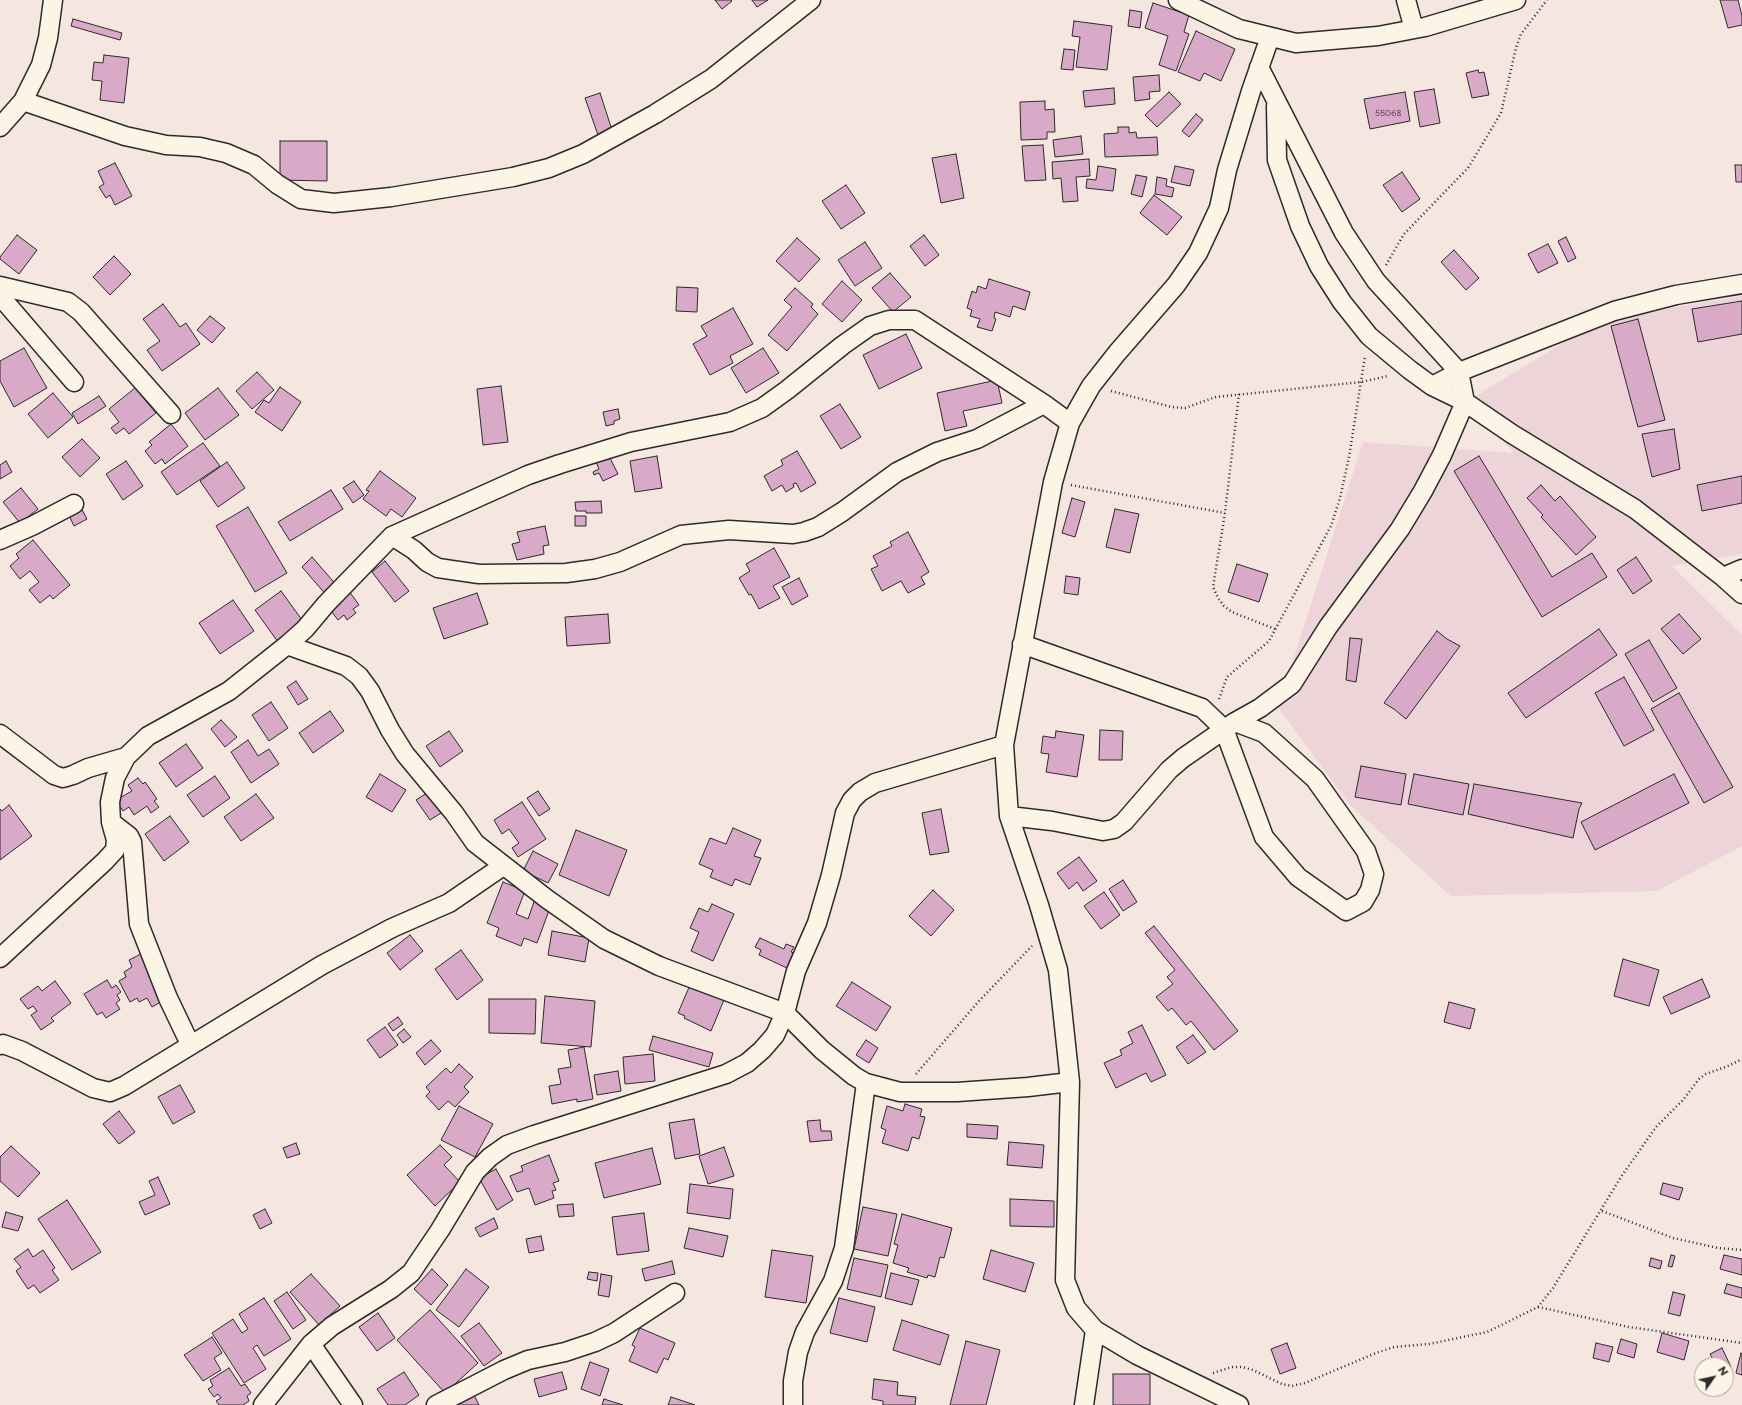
<!DOCTYPE html>
<html>
<head>
<meta charset="utf-8">
<style>
	body { margin:0 }
	#map { position:relative; width:1742px; height:1405px; overflow:hidden; background:#f5e6df; font-family:"Playpen Sans",sans-serif }
	canvas { display:block }
	.north { position:absolute; left:1694px; top:1357px; width:40px; height:40px; box-sizing:border-box; background:#fcf5e5; border:1px solid #a8a49b; border-radius:50%; rotate:56deg; font-size:11px; font-weight:700; line-height:16px; text-align:center; color:#2b2b2b }
	.north::after { content:''; display:block; margin:auto; width:14px; height:18px; background:#2b2b2b; clip-path:polygon(50% 0,100% 100%,50% 72%,0 100%) }
</style>
</head>
<body>
<div id="map">
<canvas width="1742" height="1405"></canvas>
<div class="north">N</div>
</div>
<script>
const g = document.querySelector('canvas').getContext('2d');
g.lineJoin = 'round';
function fill(path, color) {
  g.fillStyle = color;
  g.fill(path, 'evenodd');
}
function poly(rows) {
  const path = new Path2D();
  for (const r of rows) {
    path.moveTo(r[0], r[1]);
    for (let i = 2; i < r.length; i += 2) path.lineTo(r[i], r[i + 1]);
  }
  return path;
}
function trace(path, color, width, dash) {
  g.strokeStyle = color;
  g.lineWidth = width;
  g.lineCap = dash ? 'butt' : 'round';
  g.setLineDash(dash || []);
  g.stroke(path);
}
function drawText(font, color, halo, rows, align = 'center') {
  g.font = font + ' "Playpen Sans",sans-serif';
  g.lineWidth = 3.5;
  g.setLineDash([]);
  g.textBaseline = 'middle';
  g.strokeStyle = halo;
  g.fillStyle = color;
  for (const [text, x, y, turn = 0] of rows) {
    g.save();
    g.translate(x, y);
    g.rotate((+turn || 0) * Math.PI / 180);
    g.textAlign = isNaN(turn) ? turn : align;
    if (halo) g.strokeText(text, 0, 0);
    g.fillText(text, 0, 0);
    g.restore();
  }
}
fill(poly([
	[1742,296,1742,554,1672,566,1742,635,1742,846,1657,891,1451,896,1350,805,1278,707,1363,442,1514,453,1476,412,1457,407,1603,319]
]), '#edd4d8');
const building = poly([
	[715,0,731,0,732,1,722,9,715,0],
	[752,0,768,0,757,7,752,0],
	[1720,0,1738,0,1742,16,1742,25,1728,28,1720,0],
	[1153,3,1189,15,1184,32,1189,34,1176,71,1159,65,1168,36,1145,28,1153,3],
	[1130,10,1142,12,1140,28,1128,26,1130,10],
	[73,19,122,33,120,40,71,26,73,19],
	[1074,21,1112,26,1107,70,1076,67,1080,37,1072,36,1074,21],
	[1196,31,1235,49,1221,81,1204,73,1200,81,1178,72,1196,31],
	[1064,49,1075,50,1073,70,1061,69,1064,49],
	[104,55,129,58,124,103,100,100,102,81,92,80,94,62,103,63,104,55],
	[1478,70,1479,73,1484,72,1489,95,1472,98,1466,73,1478,70],
	[1159,75,1160,91,1149,92,1150,99,1135,101,1133,77,1159,75],
	[1114,88,1115,104,1085,107,1083,91,1114,88],
	[1434,89,1440,123,1420,127,1414,92,1434,89],
	[1169,92,1181,104,1157,127,1145,115,1169,92],
	[1405,92,1410,121,1370,129,1364,99,1405,92],
	[600,93,612,130,598,135,585,98,600,93],
	[1045,101,1045,110,1054,109,1055,132,1047,132,1047,139,1021,140,1020,102,1045,101],
	[1196,114,1203,120,1189,137,1182,131,1196,114],
	[1118,127,1129,127,1129,133,1136,132,1137,138,1157,137,1158,155,1105,157,1104,134,1118,133,1118,127],
	[1081,136,1083,154,1055,157,1053,140,1081,136],
	[280,141,327,141,327,181,280,180,280,141],
	[1043,145,1046,180,1025,181,1022,146,1043,145],
	[956,154,964,198,941,203,932,158,956,154],
	[1089,159,1090,176,1076,177,1078,201,1063,202,1061,178,1053,179,1052,162,1089,159],
	[115,163,132,196,115,205,110,195,106,198,99,187,104,184,98,171,115,163],
	[1735,165,1742,165,1742,182,1736,182,1735,165],
	[1098,166,1116,169,1113,191,1086,188,1087,179,1096,180,1098,166],
	[1175,166,1194,170,1190,186,1171,182,1175,166],
	[1402,172,1420,199,1402,212,1383,185,1402,172],
	[1136,175,1147,177,1142,197,1131,194,1136,175],
	[1157,177,1167,179,1166,186,1174,188,1172,197,1155,194,1157,177],
	[846,185,865,213,841,229,822,201,846,185],
	[1154,195,1182,217,1167,235,1140,213,1154,195],
	[17,235,37,250,19,274,0,259,0,257,17,235],
	[924,235,939,255,925,266,910,246,924,235],
	[1566,237,1576,258,1568,262,1558,241,1566,237],
	[797,238,820,259,799,282,776,261,797,238],
	[865,242,882,268,855,286,838,260,865,242],
	[1548,244,1558,263,1538,273,1528,254,1548,244],
	[1454,250,1479,278,1466,290,1441,262,1454,250],
	[114,256,131,274,110,295,93,277,114,256],
	[890,273,911,297,893,312,872,288,890,273],
	[989,279,1030,292,1025,310,1013,306,1010,317,995,312,994,318,996,319,992,331,977,327,980,319,970,316,972,310,967,308,972,291,976,293,978,286,986,289,989,279],
	[842,281,862,300,842,322,822,304,842,281],
	[677,287,698,288,697,312,676,311,677,287],
	[795,288,813,304,811,307,818,314,787,351,768,335,792,307,784,300,795,288],
	[1742,301,1742,334,1698,342,1692,309,1742,301],
	[163,304,180,327,186,323,200,344,162,371,147,350,160,341,143,319,163,304],
	[733,308,753,344,730,356,733,363,710,375,693,344,707,336,701,326,733,308],
	[210,316,225,328,212,343,197,330,210,316],
	[1638,319,1665,420,1638,427,1611,326,1638,319],
	[906,334,922,368,879,389,863,355,906,334],
	[24,348,47,388,14,407,0,381,0,361,24,348],
	[763,348,779,373,746,393,731,368,763,348],
	[257,372,274,390,252,409,236,391,257,372],
	[997,380,1002,403,963,411,967,426,945,431,937,393,997,380],
	[501,386,508,442,483,445,477,389,501,386],
	[280,387,301,402,282,431,255,412,264,400,269,403,280,387],
	[135,388,156,413,129,434,124,428,116,434,111,428,119,422,109,409,135,388],
	[218,388,239,415,205,440,185,413,218,388],
	[53,393,73,417,48,438,28,414,53,393],
	[99,396,106,406,78,424,72,413,99,396],
	[840,404,861,437,841,449,820,416,840,404],
	[618,409,620,419,614,421,614,424,606,426,603,412,618,409],
	[171,424,188,446,165,464,162,459,155,464,145,451,152,445,149,442,171,424],
	[1674,429,1680,469,1652,477,1642,434,1674,429],
	[82,439,100,458,80,477,62,457,82,439],
	[203,443,220,466,177,495,161,472,203,443],
	[797,451,816,483,801,492,796,483,793,484,794,487,786,492,782,485,772,491,764,476,783,465,781,460,797,451],
	[609,456,618,474,603,481,599,473,594,475,593,472,599,469,596,462,609,456],
	[657,456,662,488,635,492,630,461,657,456],
	[1479,456,1552,577,1592,553,1607,577,1542,617,1454,471,1479,456],
	[6,461,12,472,0,479,0,465,6,461],
	[126,461,143,486,123,500,106,474,126,461],
	[227,462,245,488,218,507,200,481,227,462],
	[380,471,416,498,402,517,391,509,386,516,363,499,369,491,366,490,380,471],
	[1742,476,1742,503,1702,511,1697,485,1742,476],
	[354,481,364,495,353,503,343,488,354,481],
	[1541,485,1555,501,1560,496,1596,537,1576,555,1541,517,1543,515,1527,498,1541,485],
	[21,488,38,509,20,523,3,502,21,488],
	[331,490,343,509,290,541,278,522,331,490],
	[1072,498,1085,502,1075,537,1062,533,1072,498],
	[601,501,602,513,586,513,586,511,576,511,575,502,601,501],
	[80,506,87,519,74,526,68,513,80,506],
	[248,507,287,573,255,592,216,526,248,507],
	[1115,509,1139,514,1130,553,1106,547,1115,509],
	[575,516,586,516,586,526,575,526,575,516],
	[545,526,549,545,543,546,544,554,517,560,512,544,520,542,517,532,545,526],
	[908,532,929,572,921,577,925,584,908,593,901,581,882,591,871,569,878,566,873,556,892,546,890,542,908,532],
	[33,540,70,585,53,599,50,595,40,603,29,590,39,582,30,571,20,579,10,566,19,558,16,554,33,540],
	[774,548,790,577,773,586,780,598,759,609,751,594,749,595,739,578,750,571,746,564,774,548],
	[312,557,339,588,328,597,302,567,312,557],
	[1636,557,1652,581,1633,594,1617,570,1636,557],
	[385,561,409,591,395,602,372,572,385,561],
	[1237,564,1268,574,1259,602,1228,592,1237,564],
	[1066,576,1080,578,1078,595,1064,593,1066,576],
	[799,578,808,596,792,605,782,587,799,578],
	[281,591,305,624,278,642,255,610,281,591],
	[349,591,359,605,353,609,356,613,347,620,344,615,338,620,328,607,349,591],
	[477,593,488,624,444,639,433,608,477,593],
	[233,600,254,631,220,654,199,623,233,600],
	[608,614,610,643,567,646,565,617,608,614],
	[1679,614,1701,639,1683,654,1661,629,1679,614],
	[1599,629,1617,655,1526,718,1508,693,1599,629],
	[1437,631,1447,639,1460,646,1406,719,1394,709,1384,703,1437,631],
	[1350,638,1362,639,1356,682,1346,680,1350,638],
	[1649,640,1677,688,1653,702,1625,654,1649,640],
	[1624,677,1654,730,1624,746,1595,693,1624,677],
	[296,681,308,699,298,705,287,687,296,681],
	[1679,693,1733,787,1704,803,1651,709,1679,693],
	[271,702,288,728,269,741,252,715,271,702],
	[330,711,344,731,313,753,299,733,330,711],
	[221,720,237,737,225,747,211,729,221,720],
	[1100,730,1123,731,1122,760,1099,760,1100,730],
	[449,731,463,751,440,767,426,746,449,731],
	[1056,731,1084,735,1077,777,1046,772,1049,754,1041,753,1043,736,1055,738,1056,731],
	[248,740,258,756,269,749,279,764,251,783,231,752,248,740],
	[186,744,203,768,176,787,159,763,186,744],
	[1361,766,1406,774,1401,805,1355,797,1361,766],
	[380,774,406,790,392,812,366,797,380,774],
	[1414,774,1469,784,1463,815,1408,804,1414,774],
	[1674,774,1689,803,1595,850,1581,822,1674,774],
	[215,776,230,798,203,817,187,795,215,776],
	[138,778,143,784,145,782,157,799,154,801,159,807,151,813,147,806,134,815,129,807,123,811,116,800,132,791,128,785,138,778],
	[1474,784,1582,803,1579,809,1573,838,1468,814,1474,784],
	[538,791,550,809,539,816,527,798,538,791],
	[427,793,441,813,430,820,416,800,427,793],
	[256,794,274,818,241,841,224,817,256,794],
	[522,802,546,839,518,857,512,848,519,843,509,829,502,834,494,820,522,802],
	[9,805,32,836,0,860,0,809,2,811,9,805],
	[941,809,949,852,930,855,922,813,941,809],
	[170,816,189,842,164,861,145,834,170,816],
	[733,828,761,840,754,856,761,858,750,885,735,879,732,886,710,877,713,870,699,864,710,838,726,844,733,828],
	[576,830,627,850,609,896,559,875,576,830],
	[533,851,558,864,548,883,523,871,533,851],
	[1079,857,1097,881,1083,891,1077,882,1069,889,1057,873,1079,857],
	[1123,880,1137,902,1123,911,1109,889,1123,880],
	[503,882,525,891,516,914,528,919,535,899,551,905,537,943,524,938,521,946,496,936,499,928,487,923,503,882],
	[933,890,954,910,931,936,909,916,933,890],
	[1104,892,1120,915,1101,929,1084,906,1104,892],
	[712,904,734,914,713,961,691,951,699,932,690,928,699,908,708,912,712,904],
	[1154,926,1238,1031,1214,1050,1191,1021,1186,1025,1172,1008,1168,1011,1156,997,1173,984,1167,977,1175,970,1145,933,1154,926],
	[552,931,589,938,585,962,548,955,552,931],
	[410,935,423,951,400,970,387,953,410,935],
	[760,938,784,949,786,944,794,947,791,952,794,953,787,968,759,955,761,950,755,947,760,938],
	[461,950,483,980,457,1000,435,969,461,950],
	[143,953,166,999,152,1007,147,998,139,1002,137,998,130,1002,119,981,126,977,124,972,132,967,129,960,143,953],
	[1623,959,1659,970,1649,1006,1614,996,1623,959],
	[1702,979,1710,997,1671,1014,1663,997,1702,979],
	[107,980,112,988,116,985,121,992,117,995,120,1000,116,1003,120,1009,106,1018,102,1012,97,1015,84,994,107,980],
	[55,981,71,1003,51,1018,54,1021,41,1030,31,1015,37,1011,33,1006,28,1009,20,999,38,986,42,991,55,981],
	[852,982,891,1007,876,1031,836,1006,852,982],
	[690,985,726,995,711,1031,684,1018,685,1016,678,1013,690,985],
	[545,996,595,1001,591,1047,541,1043,545,996],
	[489,999,536,999,535,1034,489,1033,489,999],
	[1449,1002,1475,1009,1470,1029,1444,1022,1449,1002],
	[398,1017,403,1024,393,1031,388,1024,398,1017],
	[1142,1025,1166,1075,1151,1082,1146,1073,1116,1088,1104,1063,1122,1055,1120,1050,1133,1043,1128,1032,1142,1025],
	[385,1027,398,1045,380,1058,367,1040,385,1027],
	[404,1029,411,1037,403,1043,397,1035,404,1029],
	[1193,1035,1206,1052,1188,1064,1176,1047,1193,1035],
	[653,1036,713,1053,709,1067,649,1050,653,1036],
	[431,1040,441,1051,425,1065,416,1053,431,1040],
	[866,1040,878,1048,869,1063,856,1055,866,1040],
	[584,1047,593,1099,577,1102,577,1099,552,1104,549,1086,561,1084,558,1069,571,1067,568,1050,584,1047],
	[653,1054,655,1081,625,1084,623,1057,653,1054],
	[459,1064,473,1077,464,1087,469,1092,455,1107,448,1101,439,1110,426,1096,430,1092,426,1087,446,1068,451,1073,459,1064],
	[618,1071,621,1091,597,1095,594,1075,618,1071],
	[180,1085,195,1112,173,1124,158,1097,180,1085],
	[905,1104,922,1109,920,1116,925,1117,919,1139,912,1137,908,1151,882,1143,886,1130,881,1128,887,1106,903,1111,905,1104],
	[459,1106,493,1124,475,1157,441,1140,459,1106],
	[119,1111,135,1132,119,1144,103,1124,119,1111],
	[694,1119,700,1154,675,1159,669,1123,694,1119],
	[820,1120,821,1131,831,1131,832,1140,810,1142,807,1121,820,1120],
	[967,1124,998,1126,997,1139,967,1137,967,1124],
	[1009,1142,1044,1145,1042,1168,1007,1165,1009,1142],
	[296,1143,300,1154,287,1158,283,1148,296,1143],
	[440,1145,452,1157,444,1165,460,1182,435,1206,407,1175,440,1145],
	[11,1146,40,1173,18,1197,0,1181,0,1157,11,1146],
	[724,1147,734,1176,708,1184,699,1156,724,1147],
	[652,1148,661,1184,604,1198,595,1163,652,1148],
	[549,1155,559,1181,553,1183,556,1190,552,1191,554,1198,535,1205,529,1188,517,1192,510,1176,523,1171,521,1166,549,1155],
	[496,1169,513,1200,497,1210,479,1178,496,1169],
	[158,1177,170,1204,145,1215,139,1202,155,1195,149,1181,158,1177],
	[1663,1183,1683,1188,1679,1200,1660,1194,1663,1183],
	[690,1184,733,1189,730,1219,687,1213,690,1184],
	[1010,1199,1054,1201,1054,1227,1010,1226,1010,1199],
	[67,1200,101,1252,72,1270,38,1219,67,1200],
	[573,1204,574,1216,559,1217,557,1205,573,1204],
	[863,1207,897,1214,888,1256,854,1249,863,1207],
	[265,1209,272,1223,260,1229,253,1215,265,1209],
	[6,1212,23,1217,18,1231,2,1227,6,1212],
	[644,1213,649,1251,617,1255,612,1217,644,1213],
	[902,1214,952,1228,944,1258,940,1257,935,1277,928,1275,927,1278,907,1272,909,1268,893,1263,898,1245,894,1244,902,1214],
	[494,1218,498,1228,480,1237,475,1228,494,1218],
	[689,1228,728,1236,723,1257,684,1248,689,1228],
	[541,1236,544,1250,529,1253,526,1239,541,1236],
	[28,1249,33,1257,43,1250,55,1268,52,1270,59,1280,40,1293,34,1285,28,1289,16,1271,21,1267,14,1259,28,1249],
	[772,1250,813,1256,806,1303,765,1297,772,1250],
	[991,1250,1034,1263,1025,1292,983,1279,991,1250],
	[1671,1255,1675,1256,1672,1267,1668,1266,1671,1255],
	[1724,1255,1742,1259,1742,1275,1720,1269,1724,1255],
	[854,1258,888,1265,881,1297,847,1289,854,1258],
	[1651,1258,1662,1261,1660,1269,1649,1266,1651,1258],
	[672,1261,675,1274,645,1281,642,1269,672,1261],
	[432,1269,448,1285,431,1305,414,1289,432,1269],
	[466,1269,489,1287,459,1327,436,1310,466,1269],
	[589,1272,598,1273,597,1281,587,1279,589,1272],
	[891,1273,919,1280,912,1305,885,1298,891,1273],
	[311,1274,340,1306,319,1325,290,1292,311,1274],
	[601,1274,612,1276,609,1297,598,1295,601,1274],
	[1727,1284,1742,1288,1742,1298,1724,1293,1727,1284],
	[287,1292,306,1320,293,1329,274,1301,287,1292],
	[1673,1292,1685,1295,1680,1316,1668,1313,1673,1292],
	[264,1298,291,1339,264,1356,257,1345,253,1348,266,1369,244,1383,212,1333,233,1319,242,1333,248,1329,239,1314,264,1298],
	[839,1298,875,1307,867,1342,830,1333,839,1298],
	[430,1310,478,1363,445,1393,397,1340,430,1310],
	[378,1313,395,1338,377,1351,359,1327,378,1313],
	[902,1320,949,1335,940,1365,893,1350,902,1320],
	[479,1323,502,1353,484,1366,461,1336,479,1323],
	[640,1328,675,1343,668,1360,664,1358,657,1373,629,1361,635,1347,632,1345,640,1328],
	[1662,1333,1689,1341,1684,1360,1657,1352,1662,1333],
	[212,1337,222,1353,214,1358,221,1370,203,1381,184,1355,212,1337],
	[1621,1339,1637,1344,1634,1358,1617,1353,1621,1339],
	[966,1341,1000,1350,986,1405,950,1405,966,1341],
	[1287,1343,1296,1368,1280,1374,1271,1349,1287,1343],
	[1596,1343,1613,1347,1609,1362,1593,1358,1596,1343],
	[1722,1348,1731,1367,1726,1370,1726,1365,1716,1365,1710,1354,1722,1348],
	[1741,1353,1742,1354,1742,1375,1736,1373,1741,1353],
	[590,1362,609,1369,600,1396,581,1389,590,1362],
	[229,1368,241,1386,245,1384,251,1393,247,1396,249,1401,243,1405,219,1405,216,1401,221,1398,218,1394,214,1397,208,1389,213,1386,210,1380,229,1368],
	[404,1372,419,1395,405,1405,388,1405,377,1389,404,1372],
	[562,1372,567,1389,539,1397,534,1379,562,1372],
	[1113,1374,1150,1374,1150,1405,1113,1405,1113,1374],
	[874,1379,898,1382,897,1395,916,1397,915,1405,883,1405,883,1401,872,1399,874,1379],
	[474,1395,479,1405,454,1405,474,1395],
	[671,1397,695,1405,668,1405,671,1397],
	[604,1399,623,1405,602,1405,604,1399]
]);
fill(building, '#d9a9c8');
trace(building, '#2b2b2b', 1);
const minor = poly([
	[1178,0,1239,29,1296,43,1378,36,1425,27,1516,0],
	[1406,0,1414,29],
	[23,101,125,136,166,145,200,147,226,153,254,165,277,184,301,199,334,203,391,197,513,177,549,168,583,154,655,114,711,79,811,0],
	[1276,106,1277,160,1300,226,1319,266,1342,302,1369,336,1410,370,1432,386,1465,402,1512,434,1635,509,1723,577,1742,594],
	[0,127,23,101,41,65,48,38,53,0],
	[0,286,68,302,81,312,171,414],
	[0,296,74,382],
	[1432,386,1459,372,1614,311,1676,295,1742,284],
	[392,536,414,550,427,562,438,568,479,574,566,573,595,569,620,562,681,535,729,530,793,534,804,532,818,527,842,512,897,472,937,452,977,439,1044,404],
	[0,540,32,526,74,504],
	[1723,577,1742,569],
	[1022,644,1202,708,1224,729,1264,837,1298,877,1346,911,1363,902,1370,890,1374,874,1366,851,1315,779,1264,733,1235,722],
	[287,645,346,666,359,676,370,691,390,730,405,754,454,813,475,843,547,899,604,939,659,966,785,1013,822,1050,854,1076,866,1083,900,1092,957,1092,1028,1087,1070,1082],
	[0,734,54,775,63,778,73,775,88,768,126,757],
	[1009,816,1052,821,1103,831,1114,829,1124,822,1169,770,1183,758,1235,722,1260,708,1292,684,1328,627,1400,529,1423,491,1442,455,1465,402,1459,372,1376,281,1344,233,1259,67],
	[111,822,129,836,132,842,139,924,168,998,190,1044],
	[0,958,105,861,115,850,116,840,111,822,110,802,115,778,126,757,148,736,229,691,287,645,305,629,326,604,392,536,528,475,560,464,631,442,730,422,762,408,787,390,843,345,870,326,889,320,915,320,1044,404,1070,423],
	[0,1045,3,1044,22,1051,93,1088,110,1092,124,1086,322,965,392,928,449,903,503,866],
	[311,1344,353,1405],
	[263,1405,311,1344,332,1326,391,1289,411,1273,440,1230,475,1172,490,1157,507,1145,534,1135,726,1074,747,1063,762,1050,775,1035,785,1013,796,971,817,923,831,875,845,813,852,800,860,792,875,783,1004,745],
	[436,1405,504,1370,528,1360,565,1352,595,1342,614,1333,675,1293],
	[793,1405,793,1381,798,1352,805,1332,833,1281,844,1248,866,1083],
	[1084,1405,1095,1330],
	[1239,1405,1137,1355,1095,1330,1076,1308,1065,1280,1070,1082,1058,970,1039,905,1009,816,1004,745,1053,482,1070,423,1091,386,1117,353,1176,285,1198,253,1219,208,1227,170,1251,91,1270,37]
]);
trace(minor, '#2b2b2b', 21);
trace(poly([
	[1386,265,1404,234,1468,168,1501,113,1516,48,1521,34,1547,0],
	[1111,391,1172,407,1185,408,1216,397,1361,382,1388,376],
	[1239,394,1225,513,1213,587,1218,598,1224,606,1232,612,1275,629],
	[1071,485,1225,513],
	[1219,699,1227,677,1269,641,1331,526,1340,498,1349,457,1365,356],
	[916,1074,979,1001,1032,946],
	[1602,1211,1673,1238,1718,1248,1742,1250],
	[1538,1307,1629,1327,1742,1343],
	[1213,1373,1232,1367,1242,1367,1253,1370,1282,1384,1292,1386,1305,1383,1376,1353,1394,1347,1429,1344,1487,1332,1538,1307,1553,1288,1621,1177,1656,1127,1683,1100,1699,1079,1706,1074,1728,1066,1742,1059]
]), '#2b2b2b', 2.5, [1, 3]);
trace(minor, '#fcf5e5', 18);
drawText('8px', '#564a52', null, [
	["55068",1388,114]
]);
</script>
</body>
</html>
